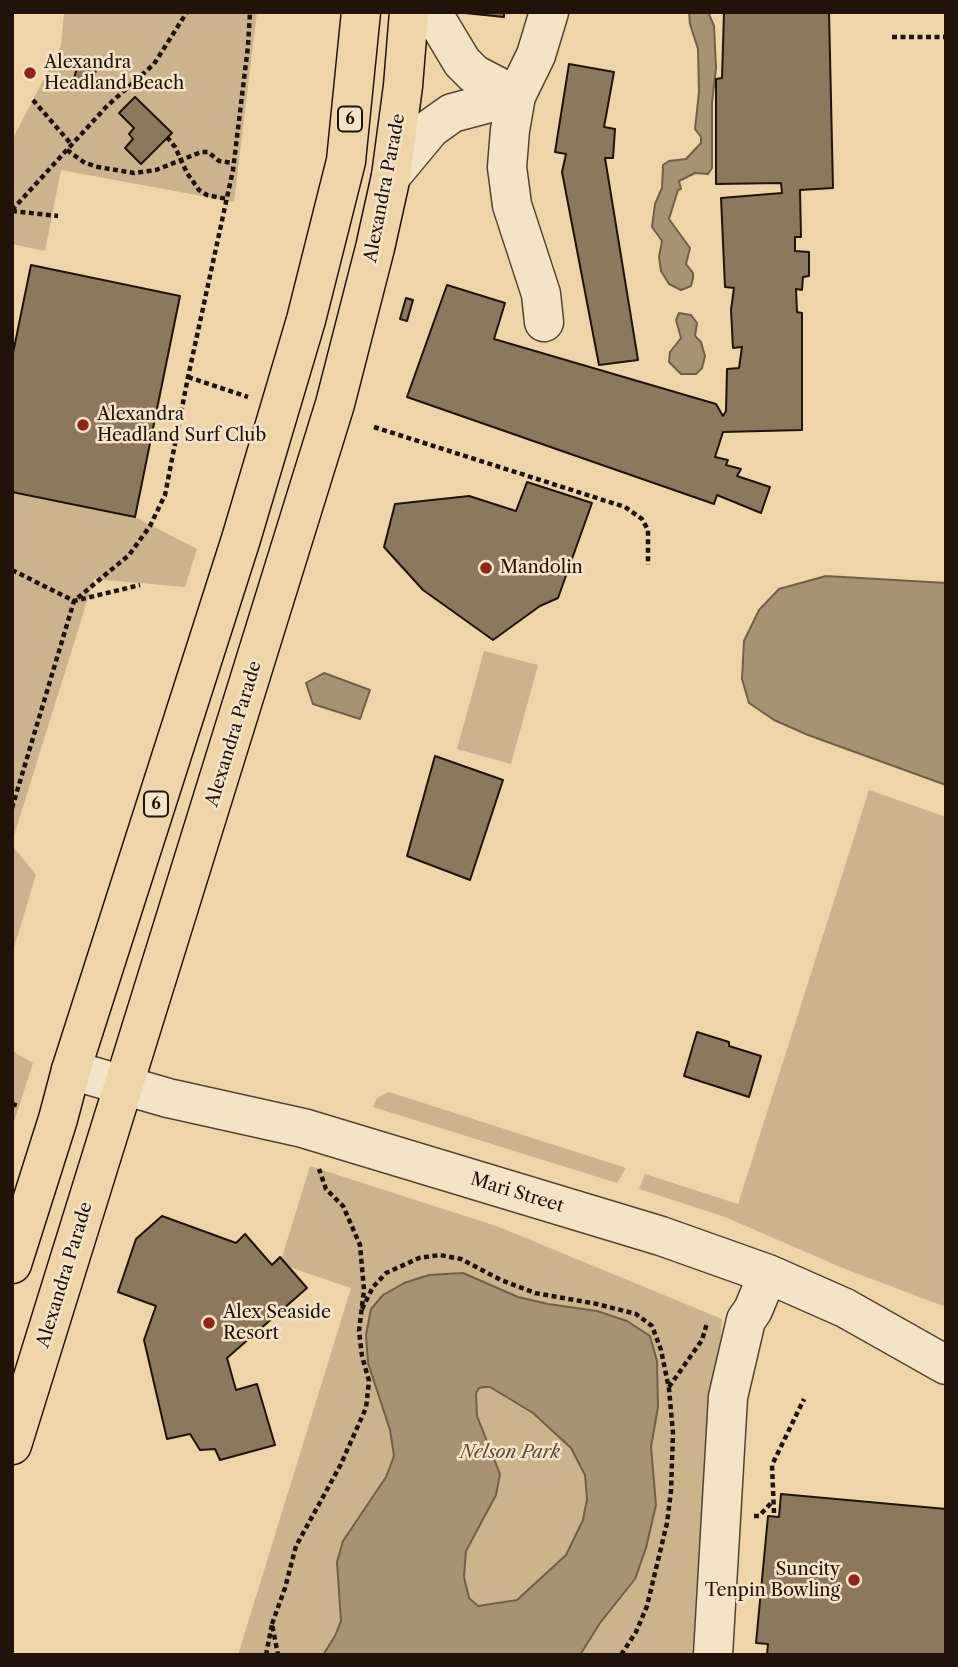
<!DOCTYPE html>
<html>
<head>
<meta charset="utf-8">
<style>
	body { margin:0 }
	#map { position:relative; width:958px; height:1667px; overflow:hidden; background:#efd4a9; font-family:"Libre Caslon Text",serif }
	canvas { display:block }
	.frame { position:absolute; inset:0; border:14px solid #22130a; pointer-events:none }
</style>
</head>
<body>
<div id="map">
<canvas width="958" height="1667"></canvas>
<div class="frame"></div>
</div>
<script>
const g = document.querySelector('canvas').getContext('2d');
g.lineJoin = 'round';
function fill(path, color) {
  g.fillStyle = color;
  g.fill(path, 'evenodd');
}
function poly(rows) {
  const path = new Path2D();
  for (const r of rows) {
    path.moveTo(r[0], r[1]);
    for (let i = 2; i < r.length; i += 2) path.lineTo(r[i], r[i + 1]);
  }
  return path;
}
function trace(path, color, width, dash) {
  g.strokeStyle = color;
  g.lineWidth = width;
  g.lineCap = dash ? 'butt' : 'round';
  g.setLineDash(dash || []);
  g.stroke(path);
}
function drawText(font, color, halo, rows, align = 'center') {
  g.font = font + ' "Libre Caslon Text",serif';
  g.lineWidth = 5;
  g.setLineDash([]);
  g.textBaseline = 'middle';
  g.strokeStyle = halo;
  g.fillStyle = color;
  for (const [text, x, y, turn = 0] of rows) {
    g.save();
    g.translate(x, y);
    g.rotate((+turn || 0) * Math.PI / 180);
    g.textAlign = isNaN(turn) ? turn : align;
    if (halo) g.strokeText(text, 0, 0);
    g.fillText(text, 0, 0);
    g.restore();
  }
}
fill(poly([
	[64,12,257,12,234,202,61,170,45,251,12,244,12,140,61,46],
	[12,492,135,517,197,549,185,587,94,579,12,842],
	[484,651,538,665,511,764,457,749],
	[869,790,946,817,946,1307,845,1269,725,1217,639,1189,645,1174,738,1204],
	[12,845,36,875,12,954],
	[12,1048,17,1054,33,1063,12,1128],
	[389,1092,414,1100,626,1168,617,1183,373,1107,377,1098],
	[310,1166,499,1227,722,1319,700,1655,238,1655,351,1288,280,1264]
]), '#ccb38e');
const water = poly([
	[689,12,708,12,714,26,716,68,712,103,712,168,708,174,695,173,679,181,681,189,678,190,669,219,690,248,686,264,693,273,693,278,691,286,681,290,669,284,661,271,659,257,662,241,652,227,655,204,662,188,663,165,669,161,686,159,701,143,701,137,695,129,699,92,698,49,690,24,689,12],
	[679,313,691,315,697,323,695,336,701,342,705,356,702,368,696,374,681,374,669,362,670,352,681,338,676,320,679,313],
	[826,576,946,583,946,785,808,735,774,720,749,703,742,679,744,641,759,610,779,589,826,576],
	[324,673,370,690,360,719,313,704,306,683,324,673],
	[463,1273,518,1297,548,1304,597,1311,627,1321,650,1336,657,1361,658,1407,651,1447,656,1505,646,1548,635,1579,600,1623,580,1655,323,1655,335,1636,341,1621,337,1562,343,1541,386,1477,394,1456,390,1430,368,1363,366,1335,371,1309,383,1295,404,1283,429,1275,463,1273],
	[485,1387,490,1387,533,1413,571,1448,585,1475,587,1499,583,1520,566,1555,517,1600,478,1606,469,1598,464,1577,466,1551,496,1495,500,1474,477,1416,476,1393,479,1388,485,1387]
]);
fill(water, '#a99273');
trace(water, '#735f49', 2);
const building = poly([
	[455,12,504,12,504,17,455,12],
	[724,12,829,12,833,188,800,190,801,237,795,237,795,251,809,252,809,276,803,277,802,290,796,289,797,312,802,313,802,430,723,432,715,457,728,460,726,465,741,469,737,476,770,487,761,513,717,495,714,504,407,397,447,285,505,303,494,339,716,404,723,416,726,411,727,369,739,368,742,347,733,348,731,310,734,288,725,287,721,198,782,193,781,183,716,184,716,79,722,78,724,12],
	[78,64,96,69,92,87,73,82,78,64],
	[569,64,614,72,604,127,615,129,613,158,605,158,638,360,599,365,562,172,566,154,555,152,569,64],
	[135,97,172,133,141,164,125,148,133,139,129,134,134,128,119,113,135,97],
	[31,265,180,296,135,517,12,492,12,358,31,265],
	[406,298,413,300,407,321,400,319,406,298],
	[527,482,592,503,558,598,540,606,493,640,423,590,384,547,395,504,469,496,516,511,527,482],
	[435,756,503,780,470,880,407,856,435,756],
	[697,1032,729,1042,729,1046,761,1056,749,1097,684,1076,697,1032],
	[162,1216,236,1243,245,1234,272,1265,280,1257,307,1288,227,1358,236,1390,257,1384,275,1445,220,1460,215,1449,200,1450,190,1434,167,1439,144,1340,156,1306,118,1292,136,1239,162,1216],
	[781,1494,946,1509,946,1655,767,1655,768,1644,756,1643,768,1516,779,1517,781,1494]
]);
fill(building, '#8d775d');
trace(building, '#22130a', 2);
const minor = poly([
	[432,12,462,62,474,74,516,96],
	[391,176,431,128,452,113,516,96],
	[544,322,541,294,512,205,507,167,510,130,516,96,536,55,549,12],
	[71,1070,168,1098,303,1128,661,1236,768,1274,845,1308,946,1365],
	[713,1655,728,1397,746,1320,753,1310,768,1274]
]);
const major = poly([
	[12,1264,58,1119,71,1070,241,539,306,320,346,161,361,12],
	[12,1445,335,404,375,248,391,176,403,86,409,12]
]);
trace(minor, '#554332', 41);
trace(major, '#22130a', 41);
trace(poly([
	[892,37,946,37],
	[33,100,72,145],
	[167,137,175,147,187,173,199,190,207,195,227,199],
	[67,150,85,163,98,167,134,173,156,170,201,152,208,152,219,161,233,163],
	[12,210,107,106,154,64,187,12],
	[12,211,58,216],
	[188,377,248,397],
	[374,427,625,507,642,519,648,530,648,565],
	[12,570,74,601,140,585],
	[12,808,74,601,129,555,150,526,165,495,188,377,233,170,248,46,250,12],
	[12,1104,19,1106],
	[362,1309,373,1287,386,1273,419,1258,440,1255,461,1259,501,1280,535,1293,597,1304,636,1314,652,1326,661,1350,669,1389,673,1433,671,1491,667,1523,647,1606,636,1632,621,1655],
	[669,1387,702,1340,707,1323],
	[774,1513,772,1465,804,1399],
	[754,1516,759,1516,773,1501],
	[272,1624,285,1588,296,1546,340,1466,366,1408,369,1381,362,1356,359,1331,364,1290,360,1245,343,1206,326,1189,319,1169],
	[266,1655,272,1624,278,1655]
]), '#22130a', 4.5, [5, 3.5]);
trace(minor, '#f5e3c7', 38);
trace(major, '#efd4a9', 38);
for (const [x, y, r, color] of [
	[30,73,7,"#8f2418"],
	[83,425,7,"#8f2418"],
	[486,568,7,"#8f2418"],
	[209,1323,7,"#8f2418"],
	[854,1580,7,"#8f2418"]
]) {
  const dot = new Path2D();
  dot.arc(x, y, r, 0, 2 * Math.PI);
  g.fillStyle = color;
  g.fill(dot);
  trace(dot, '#f5e3c7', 2.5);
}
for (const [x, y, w] of [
	[350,119,24],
	[156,804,24]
]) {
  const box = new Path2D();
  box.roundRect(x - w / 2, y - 12.5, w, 25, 5);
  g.fillStyle = '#f5e3c7';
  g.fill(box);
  trace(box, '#22130a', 2);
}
drawText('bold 16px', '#22130a', null, [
	["6",350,119],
	["6",156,804]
]);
drawText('18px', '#22130a', '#f5e3c7', [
	["Alexandra",44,63],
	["Headland Beach",44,84],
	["Alexandra",97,415],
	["Headland Surf Club",97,436],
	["Mandolin",500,568],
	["Alex Seaside",223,1313],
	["Resort",223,1334],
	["Suncity",840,1570,"right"],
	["Tenpin Bowling",840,1591,"right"]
], 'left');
drawText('18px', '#22130a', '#f5e3c7', [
	["Alexandra Parade",385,188,-79],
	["Alexandra Parade",234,734,-73],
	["Mari Street",517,1193,17],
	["Alexandra Parade",65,1275,-73]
]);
drawText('italic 18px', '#5e4b38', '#f5e3c7', [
	["Nelson Park",510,1453]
]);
</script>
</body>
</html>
